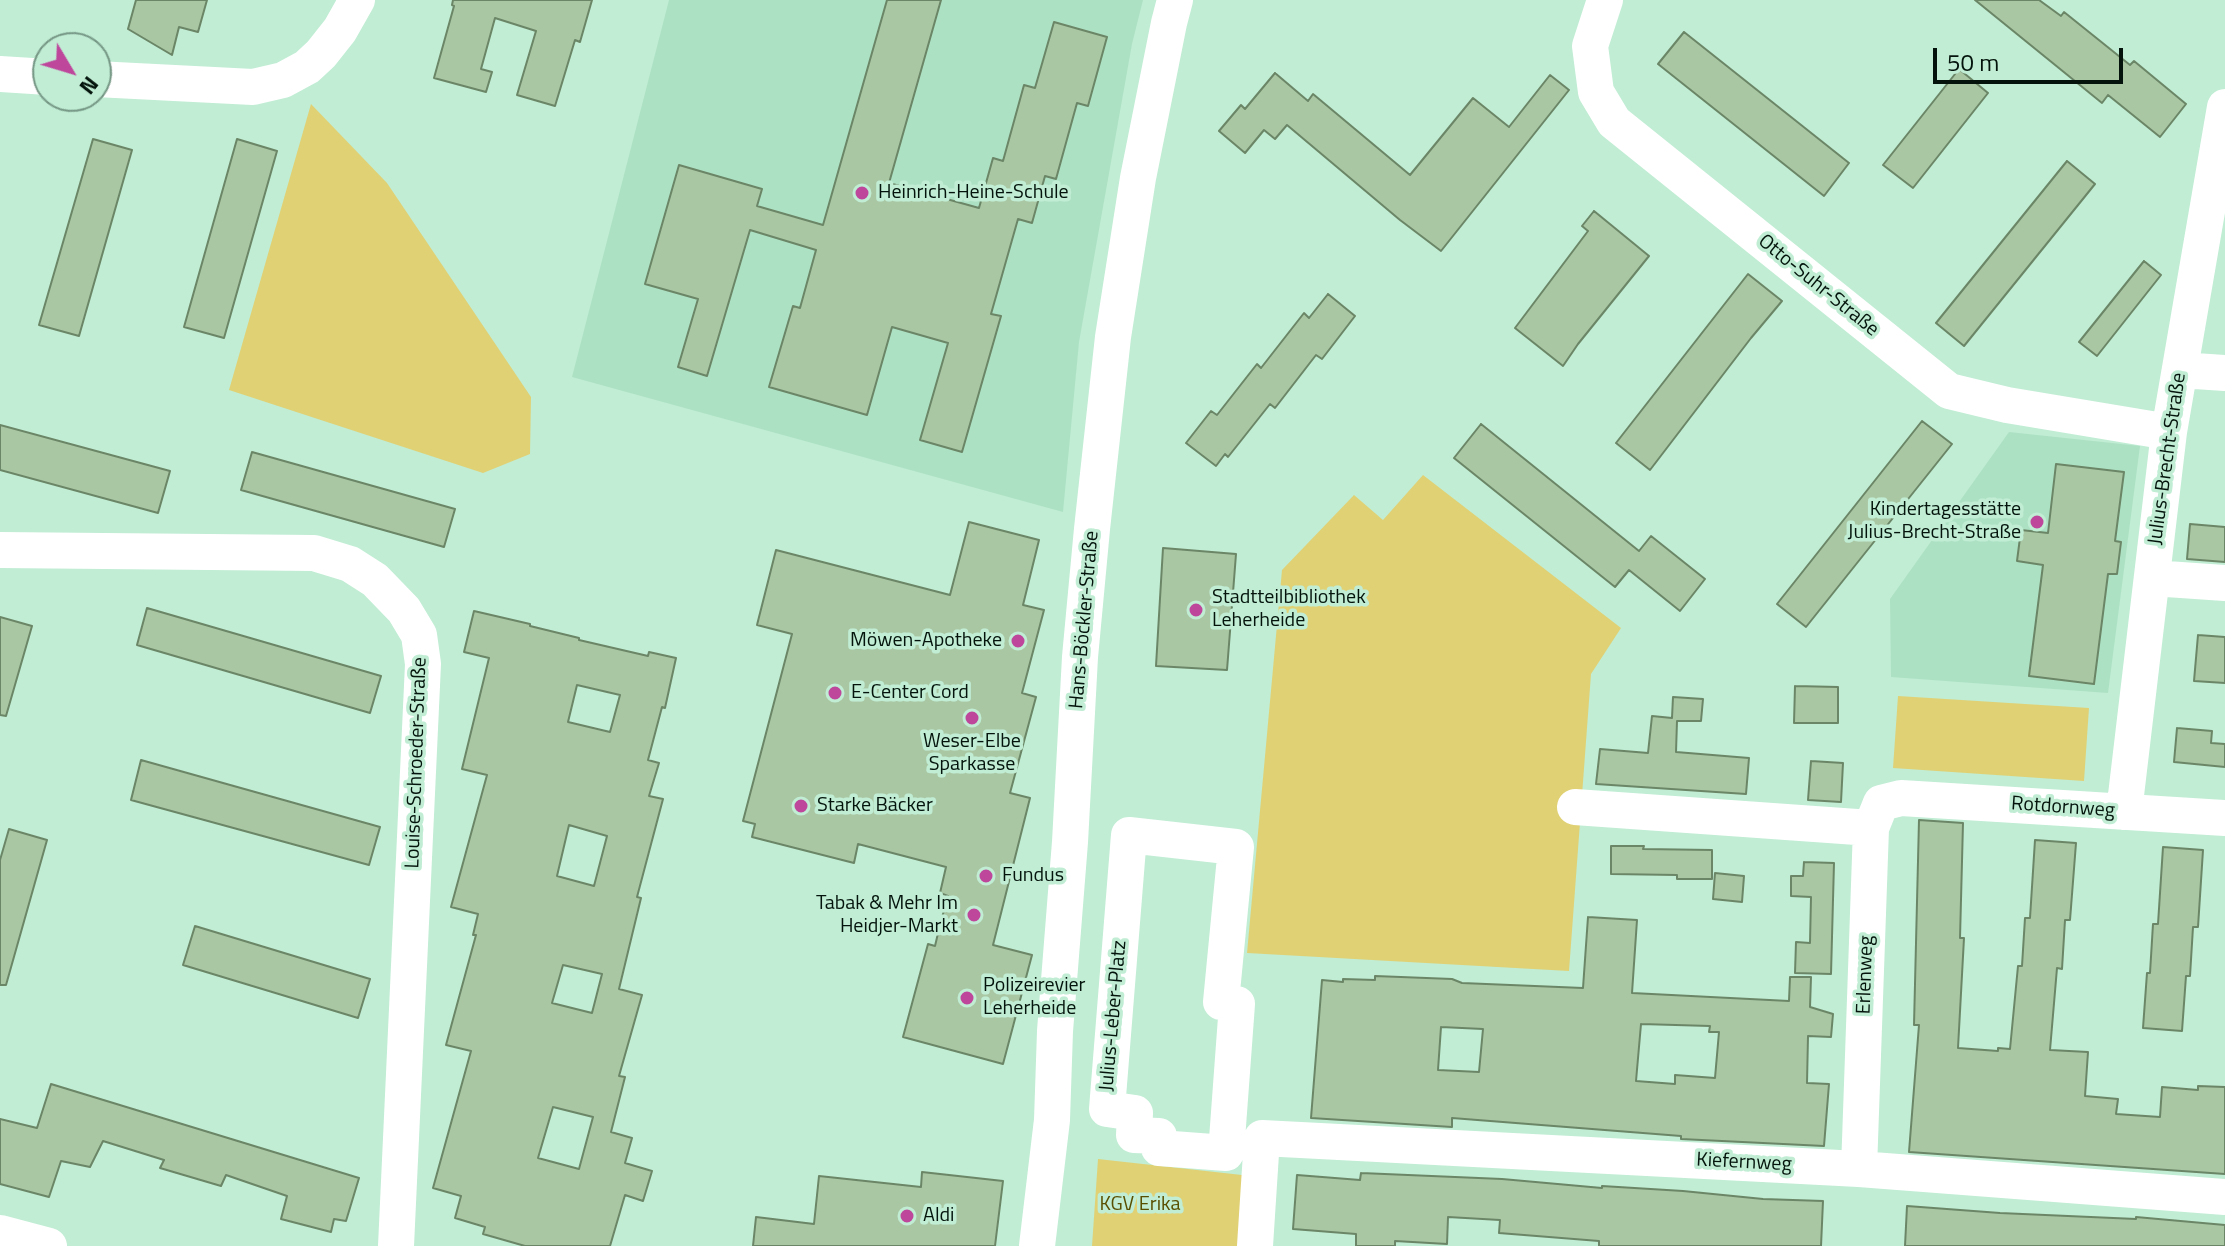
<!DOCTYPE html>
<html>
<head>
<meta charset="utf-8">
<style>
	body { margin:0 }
	#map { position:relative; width:2225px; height:1246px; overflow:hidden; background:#c0edd4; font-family:"Titillium Web",sans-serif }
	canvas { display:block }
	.north { position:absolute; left:32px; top:32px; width:80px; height:80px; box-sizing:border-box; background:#c0edd4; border:2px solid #759684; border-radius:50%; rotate:128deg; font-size:22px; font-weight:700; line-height:32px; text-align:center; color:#04140c }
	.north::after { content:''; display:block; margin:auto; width:28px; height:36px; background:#be479c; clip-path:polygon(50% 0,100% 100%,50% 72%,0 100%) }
	.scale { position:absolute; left:1933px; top:48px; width:190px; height:36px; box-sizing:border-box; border:4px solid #04140c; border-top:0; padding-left:10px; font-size:24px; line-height:28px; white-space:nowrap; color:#04140c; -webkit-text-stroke:6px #c0edd4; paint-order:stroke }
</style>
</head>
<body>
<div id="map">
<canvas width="2225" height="1246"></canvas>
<div class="north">N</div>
<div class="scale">50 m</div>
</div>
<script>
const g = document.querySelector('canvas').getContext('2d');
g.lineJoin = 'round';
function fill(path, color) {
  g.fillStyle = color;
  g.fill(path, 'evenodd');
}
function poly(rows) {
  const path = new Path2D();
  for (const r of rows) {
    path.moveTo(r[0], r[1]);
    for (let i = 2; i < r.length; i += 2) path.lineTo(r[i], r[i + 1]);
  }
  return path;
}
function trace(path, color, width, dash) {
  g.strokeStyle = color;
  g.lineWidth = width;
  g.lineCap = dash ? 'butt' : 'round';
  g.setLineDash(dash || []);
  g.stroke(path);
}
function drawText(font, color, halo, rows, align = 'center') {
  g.font = font + ' "Titillium Web",sans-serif';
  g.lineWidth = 7;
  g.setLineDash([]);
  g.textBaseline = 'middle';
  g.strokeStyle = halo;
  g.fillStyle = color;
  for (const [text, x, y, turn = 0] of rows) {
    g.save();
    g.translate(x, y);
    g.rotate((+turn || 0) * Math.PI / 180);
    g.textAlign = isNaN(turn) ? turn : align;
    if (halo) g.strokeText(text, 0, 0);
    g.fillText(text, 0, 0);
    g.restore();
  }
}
fill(poly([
	[669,0,1143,0,1132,44,1079,342,1063,512,572,377],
	[2009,432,2140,446,2108,693,1891,677,1890,599]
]), '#ade1c4');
fill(poly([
	[311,104,387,183,531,397,530,454,483,473,229,390],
	[1423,475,1621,628,1591,674,1569,971,1247,953,1282,570,1354,495,1383,520],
	[1898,696,2089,708,2084,781,1893,768],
	[1098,1159,1251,1176,1247,1246,1092,1246]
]), '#e0d175');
const building = poly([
	[136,0,207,0,198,32,179,27,172,55,128,29,136,0],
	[453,0,592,0,580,42,575,40,555,106,517,95,536,31,495,18,481,69,492,72,486,92,434,78,454,6,452,5,453,0],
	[887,0,941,0,889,183,979,208,993,158,1003,161,1024,85,1035,88,1054,22,1107,37,1088,106,1077,103,1056,179,1045,176,1032,223,1018,219,991,314,1001,316,962,452,920,440,948,343,892,327,867,415,769,387,793,306,800,308,816,250,750,230,707,376,678,367,698,299,645,284,679,165,762,189,757,206,823,225,887,0],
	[1975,0,2039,0,2061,16,2064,12,2130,65,2134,61,2186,104,2160,137,2108,95,2102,103,1975,0],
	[1684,32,1849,163,1824,196,1658,64,1684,32],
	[1959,69,1988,93,1913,188,1883,165,1959,69],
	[1275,73,1308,101,1313,94,1410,175,1473,98,1509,127,1550,75,1569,90,1441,251,1400,220,1287,125,1275,139,1264,130,1245,153,1219,131,1241,105,1245,109,1275,73],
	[93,139,132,150,79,336,39,325,93,139],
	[237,139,277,151,224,338,184,327,237,139],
	[2067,161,2095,184,1964,346,1936,323,2067,161],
	[1594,211,1649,256,1578,344,1563,366,1515,328,1588,231,1582,226,1594,211],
	[2144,261,2161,275,2097,356,2079,342,2144,261],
	[1748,274,1782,301,1751,338,1650,470,1616,443,1748,274],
	[1328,294,1355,316,1322,359,1316,355,1275,408,1270,404,1228,457,1225,454,1216,466,1186,443,1211,411,1217,415,1257,364,1261,368,1304,313,1309,318,1328,294],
	[1922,421,1952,444,1806,627,1777,604,1922,421],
	[1481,424,1639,551,1651,536,1705,579,1680,611,1629,570,1615,587,1454,458,1481,424],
	[0,425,170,471,158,513,0,470,0,425],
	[252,452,455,509,444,547,241,490,252,452],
	[2056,464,2124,472,2115,541,2121,542,2117,574,2108,574,2094,684,2029,676,2043,565,2017,561,2021,530,2048,533,2056,464],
	[969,522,1039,540,1023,605,1044,610,1022,693,1036,697,1010,793,1030,798,993,945,1032,955,1003,1064,903,1037,928,944,935,946,940,925,948,896,940,893,946,867,858,844,854,863,752,837,755,824,743,821,792,634,757,625,776,550,950,595,969,522],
	[2190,524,2225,527,2225,562,2187,559,2190,524],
	[1163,548,1236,554,1227,670,1156,666,1163,548],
	[147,608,381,676,370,713,137,645,147,608],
	[474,611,530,624,530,626,579,638,579,640,648,656,649,652,676,658,665,708,662,707,648,760,659,763,649,796,663,799,637,897,641,898,619,989,642,995,619,1076,625,1077,611,1132,632,1138,625,1163,652,1171,643,1201,625,1195,610,1246,525,1246,483,1234,485,1227,455,1218,461,1196,433,1188,471,1051,446,1045,476,935,473,935,478,914,451,907,487,775,462,769,489,658,464,652,474,611],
	[577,685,620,695,610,732,568,722,577,685],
	[569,825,607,836,594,886,557,876,569,825],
	[563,965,602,974,592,1013,552,1003,563,965],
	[553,1107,593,1117,579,1169,538,1158,553,1107],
	[0,617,32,626,6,716,0,715,0,617],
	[2198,635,2225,637,2225,683,2194,681,2198,635],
	[1795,686,1838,687,1838,723,1794,723,1795,686],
	[1673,697,1703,699,1701,721,1677,721,1676,752,1749,758,1746,794,1596,784,1600,749,1648,753,1652,716,1672,718,1673,697],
	[2177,728,2212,731,2211,743,2225,744,2225,767,2174,762,2177,728],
	[141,760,380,827,369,865,131,800,141,760],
	[1811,761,1843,763,1841,802,1808,800,1811,761],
	[1919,820,1963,823,1960,938,1964,938,1958,1048,1998,1051,1998,1048,2010,1049,2018,966,2022,966,2025,918,2030,918,2035,840,2076,843,2070,920,2065,920,2062,969,2057,968,2050,1050,2088,1052,2085,1096,2118,1099,2116,1114,2160,1117,2162,1087,2198,1090,2198,1086,2225,1087,2225,1174,1909,1152,1919,1025,1914,1025,1919,820],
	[9,829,47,840,6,985,0,985,0,860,9,829],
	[1611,846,1644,846,1643,849,1712,850,1712,879,1677,879,1677,875,1611,874,1611,846],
	[2163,847,2203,850,2198,927,2193,927,2190,976,2186,976,2182,1031,2143,1028,2147,973,2150,973,2153,924,2158,924,2163,847],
	[1804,862,1834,863,1831,974,1795,973,1796,942,1810,943,1811,897,1791,896,1791,876,1803,876,1804,862],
	[1715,873,1744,876,1742,902,1713,899,1715,873],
	[1588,917,1637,920,1632,993,1789,1001,1790,977,1811,977,1810,1007,1833,1014,1831,1037,1808,1036,1807,1083,1829,1084,1824,1146,1681,1139,1681,1136,1452,1118,1452,1127,1311,1118,1322,980,1343,982,1343,979,1375,980,1375,976,1452,979,1462,983,1583,988,1588,917],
	[1641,1024,1710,1026,1709,1032,1719,1032,1715,1078,1675,1075,1675,1084,1636,1081,1641,1024],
	[1441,1027,1483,1029,1479,1072,1438,1070,1441,1027],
	[195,926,370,979,358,1018,183,965,195,926],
	[51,1084,359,1178,346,1221,334,1219,331,1232,281,1219,287,1196,226,1175,221,1186,160,1168,164,1160,103,1141,90,1167,61,1161,49,1197,0,1184,0,1119,37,1128,51,1084],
	[922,1172,1003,1181,995,1246,753,1246,756,1217,814,1224,819,1176,921,1187,922,1172],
	[1361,1173,1502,1179,1602,1188,1602,1186,1683,1191,1763,1199,1823,1201,1821,1246,1599,1246,1599,1241,1499,1233,1500,1220,1448,1217,1447,1244,1395,1241,1395,1246,1356,1246,1356,1234,1293,1229,1297,1175,1360,1180,1361,1173],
	[1907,1206,2000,1213,2136,1219,2136,1217,2225,1225,2225,1246,1905,1246,1907,1206]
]);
fill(building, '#aac7a4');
trace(building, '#6b8666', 2);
trace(poly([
	[1605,0,1590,46,1596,92,1614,122,1949,391,2007,405,2169,432],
	[0,74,48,77],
	[96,79,253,87,283,80,307,67,321,54,340,30,357,0],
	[2180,370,2225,373],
	[0,550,314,553,350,564,375,580,404,610,419,635,423,664,396,1246],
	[2152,578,2225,583],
	[1575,807,1871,828],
	[2124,812,2169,432,2225,107],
	[1129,835,1236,847,1221,1002,1237,1004,1226,1153,1159,1148,1159,1136,1134,1135,1135,1113,1107,1109,1129,835],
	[1859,1169,1871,828,1881,803,1901,798,2225,818],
	[0,1233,49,1246],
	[1037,1246,1052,1120,1055,1031,1070,842,1080,657,1092,529,1113,337,1138,178,1169,23,1175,0],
	[1255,1246,1262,1138,1859,1169,2225,1197]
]), '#fff', 36);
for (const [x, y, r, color] of [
	[862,193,8,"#be479c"],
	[2037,522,8,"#be479c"],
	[1196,610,8,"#be479c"],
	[1018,641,8,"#be479c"],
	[835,693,8,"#be479c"],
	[972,718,8,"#be479c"],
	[801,806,8,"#be479c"],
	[986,876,8,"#be479c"],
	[974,915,8,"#be479c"],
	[967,998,8,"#be479c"],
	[907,1216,8,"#be479c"]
]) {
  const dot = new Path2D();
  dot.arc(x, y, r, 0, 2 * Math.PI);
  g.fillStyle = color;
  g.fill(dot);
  trace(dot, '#c0edd4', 3);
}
drawText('20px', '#04140c', '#c0edd4', [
	["Heinrich-Heine-Schule",878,193],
	["Kindertagesstätte",2021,510,"right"],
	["Julius-Brecht-Straße",2021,533,"right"],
	["Stadtteilbibliothek",1212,598],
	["Leherheide",1212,621],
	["Möwen-Apotheke",1002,641,"right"],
	["E-Center Cord",851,693],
	["Weser-Elbe",972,742,"center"],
	["Sparkasse",972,765,"center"],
	["Starke Bäcker",817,806],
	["Fundus",1002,876],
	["Tabak & Mehr Im",958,904,"right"],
	["Heidjer-Markt",958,927,"right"],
	["Polizeirevier",983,986],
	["Leherheide",983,1009],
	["Aldi",923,1216]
], 'left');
drawText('20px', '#04140c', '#c0edd4', [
	["Otto-Suhr-Straße",1818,286,39],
	["Julius-Brecht-Straße",2168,459,-82],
	["Hans-Böckler-Straße",1085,620,-85],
	["Louise-Schroeder-Straße",417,763,-88],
	["Rotdornweg",2063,808,4],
	["Erlenweg",1866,975,-88],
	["Julius-Leber-Platz",1114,1016,-85],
	["Kiefernweg",1744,1163,3]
]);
drawText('20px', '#594f00', '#c0edd4', [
	["KGV Erika",1140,1205]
]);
</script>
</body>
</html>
